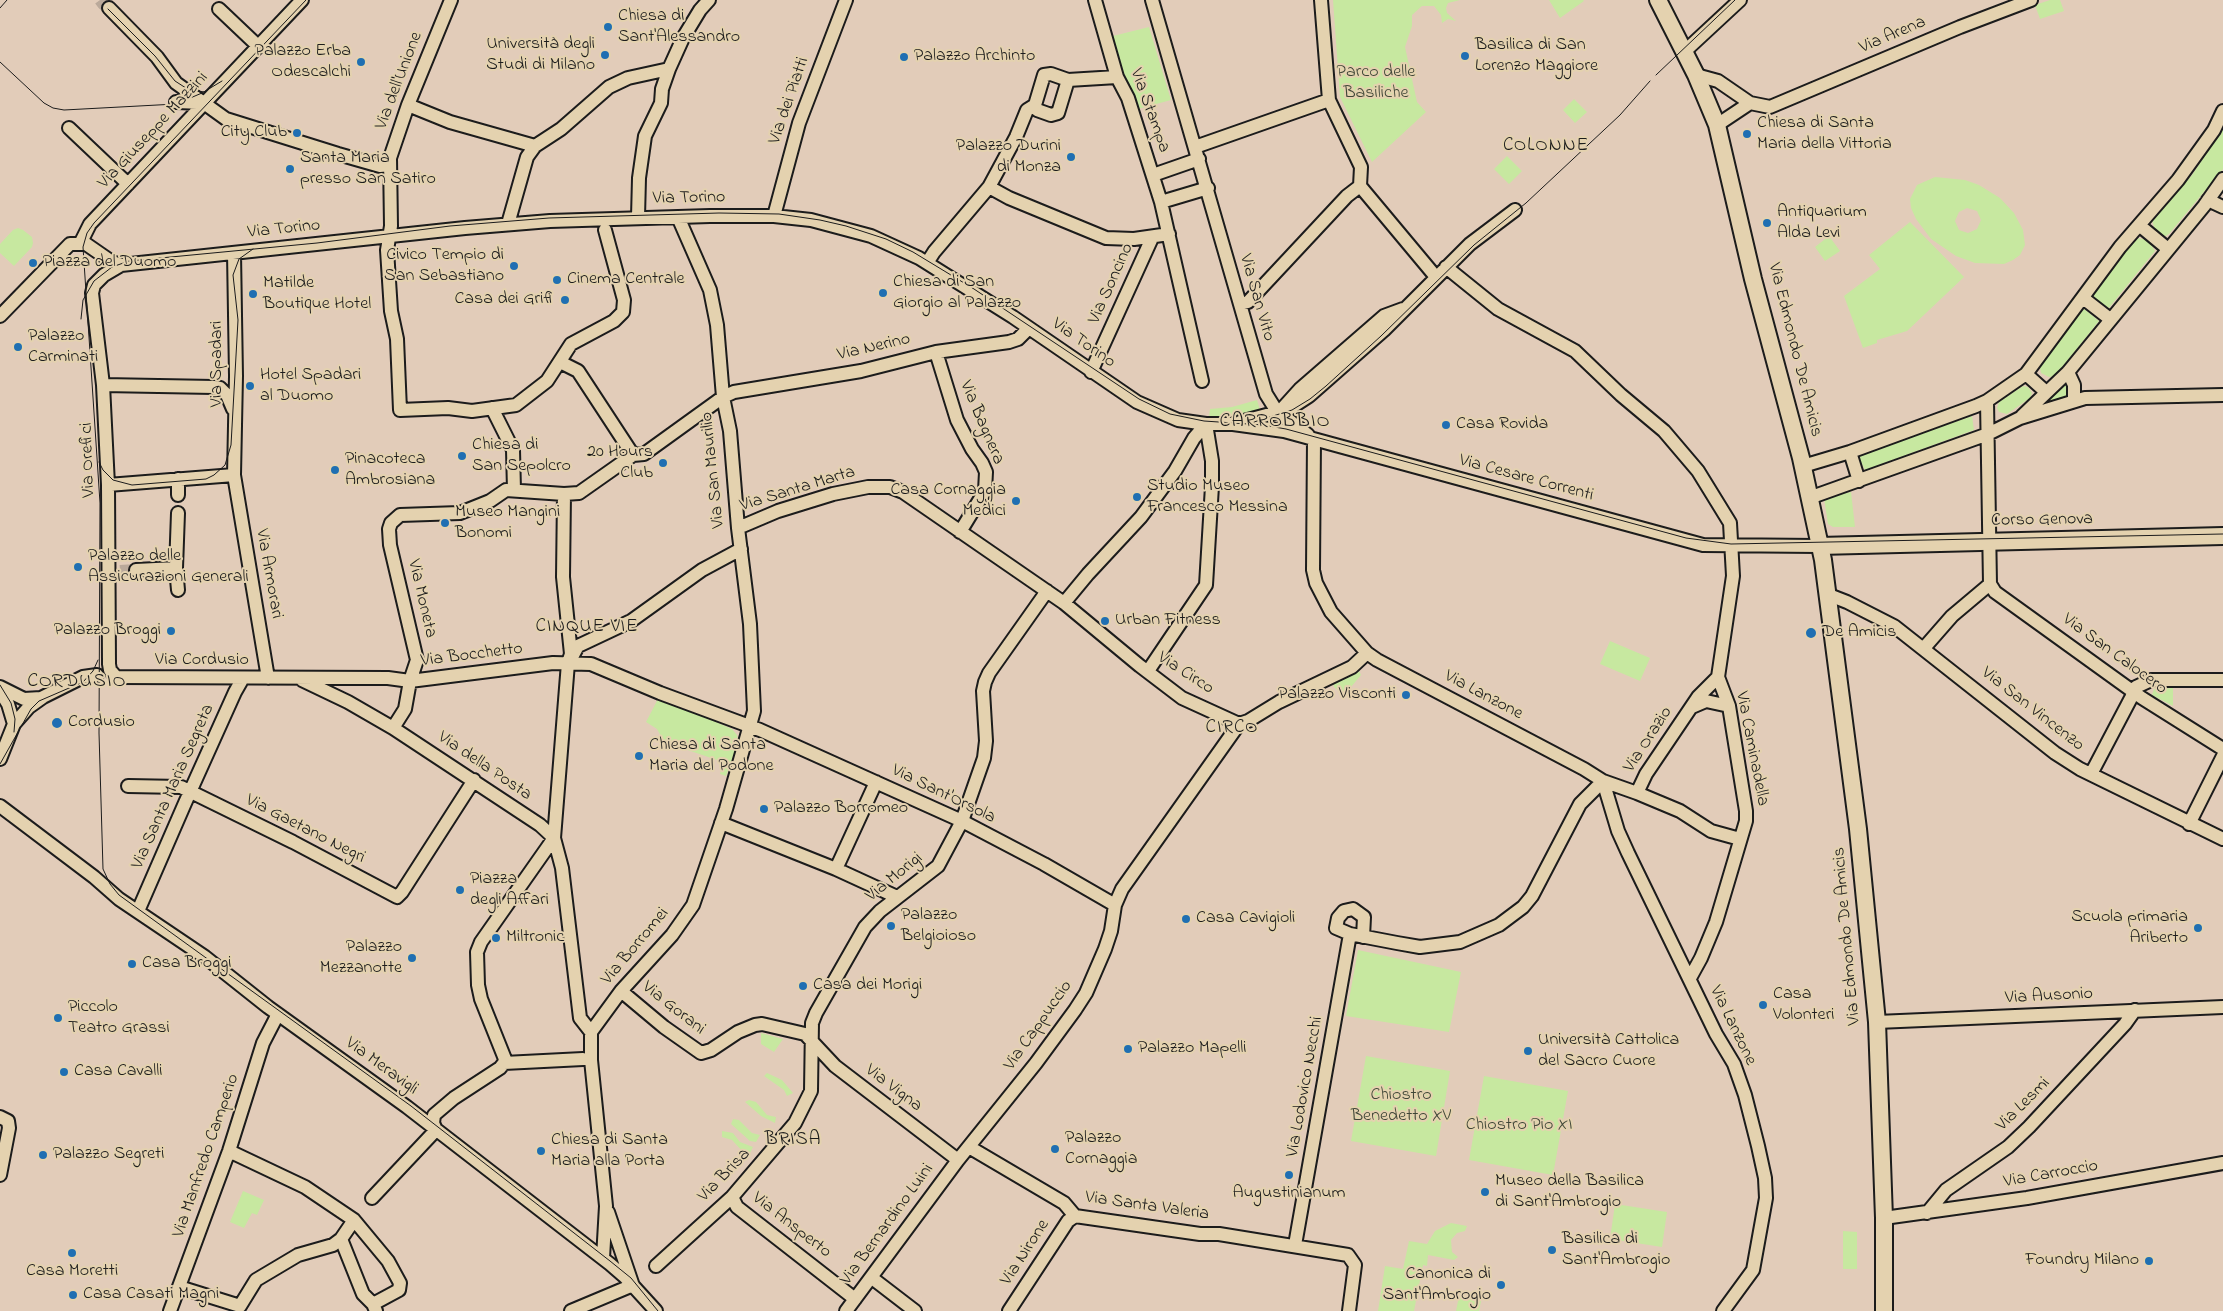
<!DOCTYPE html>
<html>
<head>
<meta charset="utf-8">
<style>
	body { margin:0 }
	canvas { display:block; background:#e2ccb9 }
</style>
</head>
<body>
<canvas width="2223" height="1311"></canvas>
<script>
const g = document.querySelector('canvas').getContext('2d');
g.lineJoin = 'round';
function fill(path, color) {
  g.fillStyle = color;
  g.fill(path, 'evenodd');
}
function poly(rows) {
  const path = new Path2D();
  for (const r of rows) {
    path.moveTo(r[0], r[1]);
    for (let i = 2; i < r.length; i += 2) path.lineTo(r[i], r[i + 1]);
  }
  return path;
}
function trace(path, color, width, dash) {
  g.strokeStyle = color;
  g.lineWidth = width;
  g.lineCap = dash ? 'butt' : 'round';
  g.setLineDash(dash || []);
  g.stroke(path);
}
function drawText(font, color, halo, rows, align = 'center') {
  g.font = font + ' "Indie Flower",sans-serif';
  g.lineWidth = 4;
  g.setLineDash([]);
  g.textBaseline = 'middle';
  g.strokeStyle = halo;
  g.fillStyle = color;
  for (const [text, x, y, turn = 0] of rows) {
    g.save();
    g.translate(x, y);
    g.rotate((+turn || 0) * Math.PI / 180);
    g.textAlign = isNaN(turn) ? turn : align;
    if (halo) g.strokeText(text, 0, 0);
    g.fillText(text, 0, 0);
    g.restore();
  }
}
fill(poly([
	[1333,0,1460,0,1448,3,1446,8,1447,13,1456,21,1448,19,1442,23,1441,15,1434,6,1422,6,1412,15,1412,26,1405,47,1417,102,1426,112,1372,162,1340,97],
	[1549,0,1583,0,1584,1,1560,18],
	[2050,0,2060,0,2064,11,2040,19,2035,5],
	[1149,27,1171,100,1138,109,1109,37],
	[1574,99,1587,112,1575,123,1563,110],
	[2223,127,2223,169,2169,234,2164,237,2156,234,2152,220,2192,175,2208,151,2218,130],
	[1507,156,1522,171,1509,184,1494,169],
	[1935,177,1965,180,1979,185,2000,198,2014,213,2023,230,2025,245,2020,255,2013,260,2004,264,1975,263,1956,256,1931,239,1916,219,1911,208,1910,199,1917,185],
	[1967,208,1977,211,1981,220,1977,229,1968,233,1959,230,1955,221,1959,212],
	[1910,222,1964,277,1907,331,1877,340,1877,343,1863,348,1844,296,1880,269,1869,255],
	[18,228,23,230,32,237,33,243,32,247,14,266,0,253,0,244,13,230],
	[1829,236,1840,251,1825,261,1815,247],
	[2138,238,2148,240,2155,251,2108,309,2090,294,2117,259],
	[2083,308,2099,321,2055,376,2049,377,2041,373,2039,363],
	[2067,383,2071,394,2067,399,2033,411],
	[2023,386,2028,387,2032,393,2030,398,2007,414,1999,412,1997,408,1999,402],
	[1257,400,1260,410,1240,415,1209,417,1210,409,1232,407],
	[1972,416,1974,430,1865,470,1858,456],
	[1851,492,1855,527,1833,527,1828,524,1824,498],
	[1610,641,1650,658,1640,681,1600,664],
	[1359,671,1361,675,1346,693,1342,694,1334,687,1333,683],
	[2173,688,2173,706,2152,695,2154,689],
	[659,697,732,729,737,735,738,743,726,776,720,774,722,766,720,761,664,742,657,729,646,722],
	[1358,950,1461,972,1449,1032,1346,1016],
	[761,1033,783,1039,774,1052,761,1044],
	[1366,1056,1450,1071,1436,1156,1351,1141],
	[767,1073,782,1080,793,1093,787,1096,784,1090,764,1076],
	[1484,1076,1568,1091,1553,1175,1469,1160],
	[749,1100,756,1102,767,1115,776,1117,775,1123,761,1116,745,1102],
	[733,1119,739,1120,752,1133,760,1135,756,1142,750,1141,731,1124],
	[722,1131,733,1133,740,1142,753,1147,749,1155,744,1153,732,1140,722,1137],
	[243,1191,264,1200,257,1215,252,1213,244,1228,230,1222],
	[1615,1204,1667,1212,1662,1247,1610,1239],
	[1451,1223,1467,1226,1465,1231,1457,1233,1451,1240,1452,1252,1458,1257,1454,1260,1428,1255,1427,1266,1423,1265,1414,1311,1378,1311,1385,1266,1403,1269,1409,1241,1427,1244,1435,1231],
	[1843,1231,1857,1232,1857,1269,1843,1269],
	[1459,1296,1481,1301,1479,1311,1456,1311]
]), '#c7e8a0');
trace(poly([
	[100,0,103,4,109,8],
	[120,571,136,570]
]), '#baa99a', 12, [12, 6]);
const minor = poly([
	[451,0,408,105,390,158,391,226,387,250,391,311,397,339,400,410,448,408,472,411,516,405,547,381,571,344,614,321,623,312,624,300,605,230],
	[1095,0,1117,77,1128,98,1161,202,1202,381],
	[1152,0,1266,394,1276,410,1308,435],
	[1321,0,1329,100,1361,167,1360,186],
	[109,8,157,57,176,83,226,119,338,154,380,166,390,165],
	[219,9,258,46],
	[1684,52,1740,0],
	[1696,75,1718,81,1750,103,1770,107,1960,27,2031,0],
	[176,102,204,103],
	[408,105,450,122,535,146],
	[1035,105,1037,110,1051,115,1058,113,1068,80],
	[1717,125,1750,103],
	[69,128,128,184],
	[1195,147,1329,100],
	[1153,175,1199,159],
	[1360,186,1436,277],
	[989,187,1009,198,1106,238,1134,239,1169,234],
	[2208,200,2223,207],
	[1161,202,1208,188],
	[774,216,799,123,846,0],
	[638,217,639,178,645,136,661,103,662,89,669,69,683,38,700,10,709,0],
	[508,224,527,157,535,146,561,129,609,87,628,78,669,69],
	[2139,225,2168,249],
	[81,242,90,224,302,0],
	[234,253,236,376,234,475,268,678],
	[927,263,934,252,989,187,1016,137,1027,110,1035,105,1044,75,1051,74,1068,80,1117,77],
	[1446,267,1498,309,1575,351,1621,395,1664,431,1698,471,1730,523,1733,576,1718,677,1729,706,1746,811,1746,821,1716,922,1701,958,1690,978],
	[2083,298,2110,319],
	[1240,304,1248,302,1347,196,1360,186],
	[0,316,70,244,86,244,112,262,121,265],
	[936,352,957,420,972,449,982,463,986,472,985,491,960,532],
	[560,362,578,371,633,455],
	[1091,372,1152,238],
	[2068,372,2074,385,2074,401],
	[2026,374,2046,392],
	[103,385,214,387,220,388,227,395,233,409],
	[1987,401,1990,584],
	[492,408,513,450,514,490],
	[1281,410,1300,389,1384,316,1403,309],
	[2022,416,2068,372,2204,206,2223,179],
	[1240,422,1289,409,1309,396,1384,330,1470,244,1515,210],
	[1314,440,1313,570,1316,583,1331,612,1367,653,1377,660,1584,769,1603,781,1637,793,1680,811,1711,831,1740,839],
	[1850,452,1859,481],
	[1803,466,1850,452,1976,406,1987,401,2026,374,2120,247,2178,180,2214,130,2223,111],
	[178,479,178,495],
	[108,485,234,475],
	[564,494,563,577,571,654,568,663,554,838,562,868,580,1018,591,1032],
	[1809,498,1988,434,2020,418,2085,398,2223,395],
	[738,528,778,511,833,494,868,487,890,487,903,492,1064,603,1140,666,1182,698,1239,724,1248,721,1279,702,1352,667,1367,653],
	[136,570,176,568],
	[1990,584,1995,592,2142,698,2223,749],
	[178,590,176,568,178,513],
	[1829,595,1847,602,1894,626,2055,753,2080,769,2223,839],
	[1064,603,1088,574,1141,517,1175,471,1194,438,1206,424],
	[1924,648,1952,616,1990,584],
	[571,659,578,646,631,621,702,570,741,549],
	[1148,671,1206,585,1212,486,1212,461,1206,424],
	[302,680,348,702,393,728,540,825,554,838],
	[0,687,24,699,41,698],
	[0,691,8,704,14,724],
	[1692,707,1706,701,1729,706],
	[393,728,405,709,410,681,417,660,390,545,389,529,391,523,400,515,460,513,490,501,506,490,564,494,579,493,633,455,644,454,723,397,734,392,861,371,936,352,1009,342,1018,339,1029,328],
	[0,759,14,724,29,707,43,697,83,677,97,675],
	[2091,774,2131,698,2136,687,2151,680,2223,680],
	[1603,781,1618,831,1628,853,1716,1034,1734,1064,1745,1095,1758,1146,1765,1178,1766,1198,1753,1270,1723,1311],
	[128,786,181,787,293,842,397,897,402,892,474,780],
	[1637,793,1646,774,1698,697,1718,677],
	[0,806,94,877,119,899,205,957,268,1007,407,1107,610,1264,625,1277,656,1311],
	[721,823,836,869,897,897],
	[2189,824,2223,756],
	[836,869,876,782],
	[1115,905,1044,864,962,821,760,730,660,693,591,664,553,663,410,681,388,678,116,677,110,670,109,664,108,485,103,385,92,293,94,285,104,275,121,265,465,228,550,221,710,216,774,216,811,220,871,236,919,258,1013,317,1137,402,1178,420,1206,424,1233,424,1284,431,1703,545,1819,546],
	[138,911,185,803,235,692,243,678],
	[1363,937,1364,917,1353,909,1344,911,1338,918,1336,928,1350,934,1397,943,1420,947,1460,942,1499,925,1523,907,1532,896,1580,804,1603,781],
	[621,991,664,1027,701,1053,711,1050,738,1032,755,1025,762,1024,805,1034,835,1066,958,1160],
	[1877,1022,2223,1007],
	[591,1032,621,991,672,935,693,905,726,809,754,711,750,624,738,528,730,431,723,397,717,325,710,290,678,217],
	[591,1032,591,1060,606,1206,603,1258],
	[504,1063,505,1059,481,999,478,985,477,952,481,942,554,838],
	[0,1117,8,1121,9,1128,0,1175],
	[436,1130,433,1123,434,1115,454,1098,500,1068,504,1063,583,1059],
	[969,1147,1064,1203,1075,1216,1200,1234,1219,1234,1348,1255,1355,1265,1349,1311],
	[229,1151,305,1187,354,1220,388,1261,400,1283,399,1290,373,1304],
	[732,1197,737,1207,855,1299],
	[372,1198,436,1130],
	[608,1212,632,1283],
	[1927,1213,1946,1190,2008,1147,2029,1127,2125,1024,2135,1010],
	[1884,1218,2027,1198,2223,1163],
	[341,1239,363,1294,373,1304,376,1311],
	[1295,1245,1350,934],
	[656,1266,732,1197,795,1123,811,1091,812,1023,816,1013,865,927,880,911,938,866,962,821,984,758,986,741,983,691,985,682,989,673,1047,591],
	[872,1278,915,1311],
	[179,1287,240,1306,256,1280,298,1255,333,1245,341,1239,354,1220],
	[170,1311,229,1151,263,1043,278,1014],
	[571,1311,633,1285],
	[846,1311,958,1160,1036,1063,1075,1010,1086,993,1105,949,1111,931,1115,905,1122,889,1239,724],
	[1009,1311,1068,1221,1075,1216]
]);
const tertiary = poly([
	[1658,0,1696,75,1717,125,1753,279,1801,458,1823,560,1858,829,1877,1022,1884,1218,1884,1311],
	[1819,546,2223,536]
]);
trace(minor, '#1c1c1c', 16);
trace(tertiary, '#1c1c1c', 20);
trace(minor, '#e4d2af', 12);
trace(tertiary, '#e4d2af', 16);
trace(poly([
	[306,0,94,223,87,233,83,247,100,503,99,733,103,869,110,884,119,895,411,1106,610,1261,631,1278,658,1311],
	[0,8,7,0],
	[108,9,155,56,175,81,189,90,205,92],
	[0,62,44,103,53,108,64,110,176,104,202,93,222,81],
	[1656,75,1735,0],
	[81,319,83,300,94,281,112,267,129,261,317,243,450,226,549,218,719,213,779,214,820,220,846,226,886,239,913,252,974,289,1139,399,1170,414,1204,421,1263,425,1286,429,1686,538,1731,544,2223,534],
	[1254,422,1292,410,1310,399,1326,386,1381,336,1474,245,1526,203,1620,115,1650,81],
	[99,462,103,470,113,480,132,485,206,479,214,475,225,465,231,445,238,320,233,275,239,259,253,249],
	[0,685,11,703,15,719,14,732],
	[0,764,31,709,39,701,83,682,93,671,98,660]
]), '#1c1c1c', 1);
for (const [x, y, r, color] of [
	[608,27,5,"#1f6fb2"],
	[605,55,5,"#1f6fb2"],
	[1465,56,5,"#1f6fb2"],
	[904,57,5,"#1f6fb2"],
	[361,62,5,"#1f6fb2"],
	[297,133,5,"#1f6fb2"],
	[1747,134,5,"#1f6fb2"],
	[1071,157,5,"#1f6fb2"],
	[290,169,5,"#1f6fb2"],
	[1767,223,5,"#1f6fb2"],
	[33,263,5,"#1f6fb2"],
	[514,266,5,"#1f6fb2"],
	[557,280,5,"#1f6fb2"],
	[883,293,5,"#1f6fb2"],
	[253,294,5,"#1f6fb2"],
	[565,300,5,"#1f6fb2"],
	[18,347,5,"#1f6fb2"],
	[250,386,5,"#1f6fb2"],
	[1446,425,5,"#1f6fb2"],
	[462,456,5,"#1f6fb2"],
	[663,463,5,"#1f6fb2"],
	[335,470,5,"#1f6fb2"],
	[1137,497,5,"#1f6fb2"],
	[1016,501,5,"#1f6fb2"],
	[445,523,5,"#1f6fb2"],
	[78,567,5,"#1f6fb2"],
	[1105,621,5,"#1f6fb2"],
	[171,631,5,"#1f6fb2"],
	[1811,633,6,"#1f6fb2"],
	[1406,695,5,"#1f6fb2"],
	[57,723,6,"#1f6fb2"],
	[639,756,5,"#1f6fb2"],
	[764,809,5,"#1f6fb2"],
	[460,890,5,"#1f6fb2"],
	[1186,919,5,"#1f6fb2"],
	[891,926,5,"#1f6fb2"],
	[2198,928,5,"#1f6fb2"],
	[496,938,5,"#1f6fb2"],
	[412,958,5,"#1f6fb2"],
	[132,964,5,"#1f6fb2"],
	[803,986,5,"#1f6fb2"],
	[1763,1005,5,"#1f6fb2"],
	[58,1018,5,"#1f6fb2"],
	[1128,1049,5,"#1f6fb2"],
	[1528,1051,5,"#1f6fb2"],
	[64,1072,5,"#1f6fb2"],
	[1055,1149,5,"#1f6fb2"],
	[541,1151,5,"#1f6fb2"],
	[43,1155,5,"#1f6fb2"],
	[1289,1175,5,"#1f6fb2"],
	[1485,1192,5,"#1f6fb2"],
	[1552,1250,5,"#1f6fb2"],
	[72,1253,5,"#1f6fb2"],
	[2149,1261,5,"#1f6fb2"],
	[1501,1285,5,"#1f6fb2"],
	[73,1295,5,"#1f6fb2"]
]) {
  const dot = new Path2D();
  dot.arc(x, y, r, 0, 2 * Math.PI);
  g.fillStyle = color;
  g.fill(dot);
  trace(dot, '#e4d2af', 2);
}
drawText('18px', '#1c1c1c', '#e4d2af', [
	["Chiesa di",618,17],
	["Sant'Alessandro",618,38],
	["Università degli",595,45,"right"],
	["Studi di Milano",595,66,"right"],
	["Basilica di San",1475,46],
	["Lorenzo Maggiore",1475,67],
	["Palazzo Erba",351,52,"right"],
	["Odescalchi",351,73,"right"],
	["Palazzo Archinto",914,57],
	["Chiesa di Santa",1757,124],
	["Maria della Vittoria",1757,145],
	["City Club",287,133,"right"],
	["Palazzo Durini",1061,147,"right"],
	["di Monza",1061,168,"right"],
	["Santa Maria",300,159],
	["presso San Satiro",300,180],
	["Antiquarium",1777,213],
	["Alda Levi",1777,234],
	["Civico Tempio di",504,256,"right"],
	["San Sebastiano",504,277,"right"],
	["Piazza del Duomo",43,263],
	["Cinema Centrale",567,280],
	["Chiesa di San",893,283],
	["Giorgio al Palazzo",893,304],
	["Matilde",263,284],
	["Boutique Hotel",263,305],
	["Casa dei Grifi",555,300,"right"],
	["Palazzo",28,337],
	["Carminati",28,358],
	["Hotel Spadari",260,376],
	["al Duomo",260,397],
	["Casa Rovida",1456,425],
	["Chiesa di",472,446],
	["San Sepolcro",472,467],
	["20 Hours",653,453,"right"],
	["Club",653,474,"right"],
	["Pinacoteca",345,460],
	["Ambrosiana",345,481],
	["Studio Museo",1147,487],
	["Francesco Messina",1147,508],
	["Casa Cornaggia",1006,491,"right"],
	["Medici",1006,512,"right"],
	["Museo Mangini",455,513],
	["Bonomi",455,534],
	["Palazzo delle",88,557],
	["Assicurazioni Generali",88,578],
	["Urban Fitness",1115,621],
	["Palazzo Broggi",161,631,"right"],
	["De Amicis",1822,633],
	["Palazzo Visconti",1396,695,"right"],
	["Cordusio",68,723],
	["Chiesa di Santa",649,746],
	["Maria del Podone",649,767],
	["Palazzo Borromeo",774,809],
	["Piazza",470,880],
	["degli Affari",470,901],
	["Palazzo",901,916],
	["Belgioioso",901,937],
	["Scuola primaria",2188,918,"right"],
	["Ariberto",2188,939,"right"],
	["Casa Cavigioli",1196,919],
	["Miltronic",506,938],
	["Palazzo",402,948,"right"],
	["Mezzanotte",402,969,"right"],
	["Casa Broggi",142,964],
	["Casa dei Morigi",813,986],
	["Casa",1773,995],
	["Volonteri",1773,1016],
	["Piccolo",68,1008],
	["Teatro Grassi",68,1029],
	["Università Cattolica",1538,1041],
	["del Sacro Cuore",1538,1062],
	["Palazzo Mapelli",1138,1049],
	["Casa Cavalli",74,1072],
	["Palazzo",1065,1139],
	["Cornaggia",1065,1160],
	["Chiesa di Santa",551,1141],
	["Maria alla Porta",551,1162],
	["Palazzo Segreti",53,1155],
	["Museo della Basilica",1495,1182],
	["di Sant'Ambrogio",1495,1203],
	["Augustinianum",1289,1194,"center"],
	["Basilica di",1562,1240],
	["Sant'Ambrogio",1562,1261],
	["Foundry Milano",2139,1261,"right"],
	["Casa Moretti",72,1272,"center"],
	["Canonica di",1491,1275,"right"],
	["Sant'Ambrogio",1491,1296,"right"],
	["Casa Casati Magni",83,1295]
], 'left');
drawText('18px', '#1c1c1c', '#e4d2af', [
	["Via Arena",1893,36,-23],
	["Via dell'Unione",400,81,-69],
	["Via dei Piatti",790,101,-71],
	["Via Stampa",1149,111,70],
	["Via Giuseppe Mazzini",154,131,-47],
	["Via Torino",689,199,-1],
	["Via Torino",284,230,-6],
	["Via Soncino",1112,284,-66],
	["Via San Vito",1256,298,74],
	["Via Torino",1083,344,35],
	["Via Nerino",874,348,-13],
	["Via Edmondo De Amicis",1794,350,76],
	["Via Spadari",218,364,-90],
	["Via Bagnera",981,423,67],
	["Via Orefici",89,460,-92],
	["Via San Maurilio",714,470,-96],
	["Via Cesare Correnti",1526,479,15],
	["Via Santa Marta",798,490,-17],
	["Corso Genova",2042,521,-1],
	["Via Armorari",268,574,80],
	["Via Moneta",421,599,77],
	["Via San Calocero",2114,655,36],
	["Via Bocchetto",472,656,-7],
	["Via Cordusio",202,661],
	["Via Circo",1185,674,33],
	["Via Lanzone",1483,696,28],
	["Via San Vincenzo",2032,710,38],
	["Via Orazio",1649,740,-57],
	["Via Caminadella",1751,749,79],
	["Via della Posta",484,767,34],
	["Via Santa Maria Segreta",174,787,-66],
	["Via Sant'Orsola",943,795,26],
	["Via Gaetano Negri",305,830,27],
	["Via Morigi",895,878,-39],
	["Via Edmondo De Amicis",1848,936,-95],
	["Via Borromei",636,947,-50],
	["Via Ausonio",2049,997,-3],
	["Via Gorani",673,1009,38],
	["Via Cappuccio",1039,1026,-55],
	["Via Lanzone",1732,1026,64],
	["Via Meravigli",381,1067,36],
	["Via Lodovico Necchi",1306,1087,-80],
	["Via Vigna",893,1089,37],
	["Via Lesmi",2024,1105,-45],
	["Via Manfredo Camperio",207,1156,-71],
	["Via Carroccio",2051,1175,-10],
	["Via Brisa",725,1176,-46],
	["Via Santa Valeria",1147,1207,8],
	["Via Bernardino Luini",888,1225,-54],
	["Via Ansperto",791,1226,38],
	["Via Nirone",1026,1253,-57]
]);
drawText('18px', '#3e4536', '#e4d2af', [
	["Parco delle",1376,73],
	["Basiliche",1376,94],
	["Chiostro",1401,1096],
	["Benedetto XV",1401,1117],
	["Chiostro Pio XI",1519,1126]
]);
g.letterSpacing = '1px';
drawText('19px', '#1c1c1c', '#e4d2af', [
	["COLONNE",1546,147],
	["CINQUE VIE",587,628],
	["CIRCO",1232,729],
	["BRISA",793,1141]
]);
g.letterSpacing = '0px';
g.letterSpacing = '1px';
drawText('20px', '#1c1c1c', '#e4d2af', [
	["CARROBBIO",1275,423],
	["CORDUSIO",77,683]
]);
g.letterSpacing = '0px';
</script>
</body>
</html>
